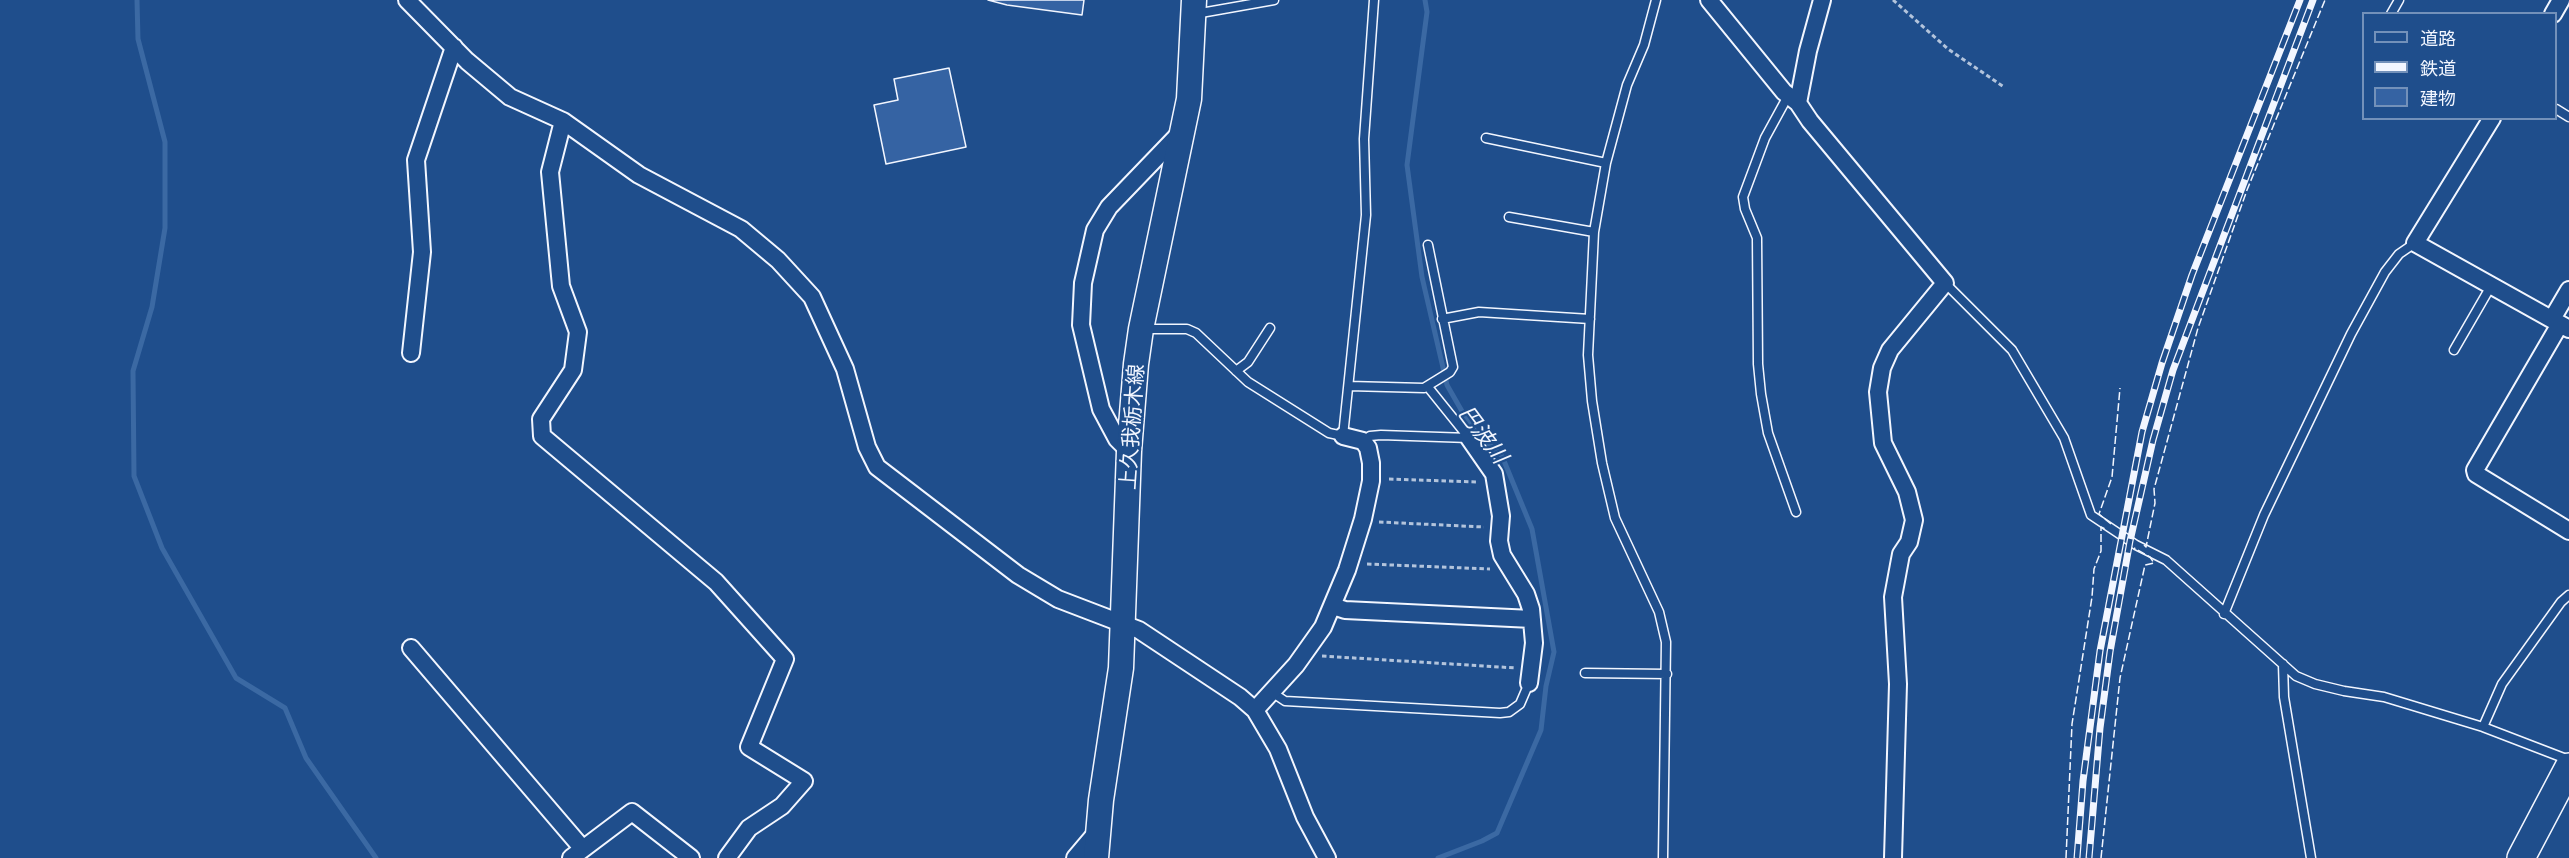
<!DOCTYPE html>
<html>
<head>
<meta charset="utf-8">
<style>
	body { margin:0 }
	#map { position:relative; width:2569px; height:858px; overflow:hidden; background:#1f4e8c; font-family:"IBM Plex Sans","Noto Sans JP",sans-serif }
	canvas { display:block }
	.legend { position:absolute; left:2362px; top:12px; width:195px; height:108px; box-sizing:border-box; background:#1f4e8c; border:2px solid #7391ba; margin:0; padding:8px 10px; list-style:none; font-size:18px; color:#f2f6ff }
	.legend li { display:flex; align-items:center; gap:12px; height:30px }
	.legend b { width:30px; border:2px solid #7391ba }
</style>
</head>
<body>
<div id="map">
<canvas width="2569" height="858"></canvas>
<ul class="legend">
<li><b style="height:8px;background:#1f4e8c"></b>道路</li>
<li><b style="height:8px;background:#f2f6ff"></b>鉄道</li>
<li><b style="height:16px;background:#3563a3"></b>建物</li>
</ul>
</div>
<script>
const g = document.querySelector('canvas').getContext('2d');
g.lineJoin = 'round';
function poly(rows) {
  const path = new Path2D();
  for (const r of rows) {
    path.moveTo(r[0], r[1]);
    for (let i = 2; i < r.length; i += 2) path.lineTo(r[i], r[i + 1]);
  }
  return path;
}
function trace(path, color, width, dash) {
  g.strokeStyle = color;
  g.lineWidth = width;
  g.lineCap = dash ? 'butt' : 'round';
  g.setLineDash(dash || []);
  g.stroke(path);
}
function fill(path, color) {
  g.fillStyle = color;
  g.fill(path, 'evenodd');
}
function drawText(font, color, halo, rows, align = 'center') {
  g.font = font + ' "IBM Plex Sans","Noto Sans JP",sans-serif';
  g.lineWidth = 4.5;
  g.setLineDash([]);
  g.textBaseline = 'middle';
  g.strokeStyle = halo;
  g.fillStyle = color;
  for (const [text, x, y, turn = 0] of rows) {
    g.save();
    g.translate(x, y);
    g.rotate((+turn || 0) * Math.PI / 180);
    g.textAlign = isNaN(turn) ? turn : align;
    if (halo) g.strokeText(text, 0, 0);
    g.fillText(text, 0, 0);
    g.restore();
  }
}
trace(poly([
	[137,0,138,39,165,142,165,228,152,307,133,371,134,476,162,548,236,678,285,708,306,758,376,858],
	[1425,0,1427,12,1407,165,1422,277,1447,385,1471,427,1502,456,1532,529,1554,652,1546,686,1541,730,1497,833,1482,841,1438,858]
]), '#3b69a3', 5);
const building = poly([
	[988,0,1084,0,1082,15,1007,5,988,0],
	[949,68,966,147,886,164,874,105,898,100,894,79,949,68]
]);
fill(building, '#3563a3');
trace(building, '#f2f6ff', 1.5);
const lane = poly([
	[1656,0,1644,45,1627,85,1606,163,1594,232,1588,355,1592,401,1602,463,1615,518,1659,612,1666,642,1663,858],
	[1195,14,1274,0],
	[2391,14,2399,0],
	[1788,96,1765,138,1743,197,1745,209,1757,238,1758,364,1761,394,1768,433,1796,512],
	[2556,109,2569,117],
	[1486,138,1606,163],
	[1509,217,1594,232],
	[1945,283,2012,350,2064,438,2091,515,2136,545,2166,560,2296,676,2315,684,2344,691,2384,697,2483,727,2569,760],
	[1442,319,1479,312,1590,319],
	[1142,329,1187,329,1196,333,1248,382,1329,433,1343,436,1366,215,1364,139,1374,0],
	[2454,350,2491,286],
	[1236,371,1248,362,1270,328],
	[1349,386,1424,388,1450,372,1453,367,1428,245],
	[1428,387,1469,438],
	[1363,441,1370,436,1381,435,1469,438],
	[2224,614,2264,515,2351,334,2385,272,2399,254,2415,243],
	[2283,664,2284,697,2311,858],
	[1585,673,1667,674],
	[1273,693,1285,701,1500,713,1509,712,1520,704,1529,683],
	[2483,727,2502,684,2561,602,2569,595]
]);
const street = poly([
	[407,0,467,61,510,97,563,121,550,172,561,286,578,332,573,370,541,419,542,436,716,582,785,659,749,747,804,781,782,806,749,828,727,858],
	[1709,0,1784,92,1798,103,1810,121,1945,283,1890,350,1882,368,1878,392,1883,443,1907,492,1914,520,1909,542,1901,554,1893,597,1898,684,1893,858],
	[2553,14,2561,0],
	[1798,103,1808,51,1822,0],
	[2492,118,2415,243,2569,329],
	[563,121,639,175,741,229,778,260,812,297,845,369,867,447,877,467,1018,575,1058,599,1139,630,1240,697,1255,710,1278,749,1305,817,1327,858],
	[2552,319,2569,290],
	[2560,324,2475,470,2476,474,2569,531],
	[411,353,422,252,416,160,454,47],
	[1469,438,1494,474,1501,516,1499,541,1502,555,1526,594,1531,609,1534,643,1529,683],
	[1129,451,1117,439,1101,409,1081,325,1083,283,1095,230,1109,207,1183,130],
	[1333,606,1345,610,1532,619],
	[411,648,583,849],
	[1255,710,1296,665,1323,627,1347,570,1363,519,1371,481,1371,463,1368,448,1363,441,1343,436],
	[571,858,632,812,691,858],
	[1075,858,1097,832]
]);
const secondary = poly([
	[1096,858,1101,800,1121,668,1129,451,1136,364,1141,329,1189,99,1194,0]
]);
const primary = poly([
	[2521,858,2569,767]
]);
trace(lane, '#f2f6ff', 11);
trace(street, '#f2f6ff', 20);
trace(secondary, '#f2f6ff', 27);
trace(primary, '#f2f6ff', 30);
trace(poly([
	[1893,0,1948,49,2004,87],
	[1389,479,1478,482],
	[1379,522,1484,527],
	[1367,564,1490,569],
	[1322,656,1516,668]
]), '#b3c4dc', 3, [4.5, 3]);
trace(lane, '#1f4e8c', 8);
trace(street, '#1f4e8c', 16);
trace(secondary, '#1f4e8c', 24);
trace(primary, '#1f4e8c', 27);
const rail = poly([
	[2077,858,2083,781,2100,651,2142,432,2162,363,2192,275,2300,0],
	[2089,858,2100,728,2110,652,2130,541,2153,440,2173,370,2313,0]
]);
trace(rail, '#f2f6ff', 7);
trace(rail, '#1f4e8c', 4.5, [14]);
trace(poly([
	[2111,524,2099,514,2112,477,2120,388],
	[2144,545,2146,547,2155,503,2154,489,2198,328,2247,190,2325,0],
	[2066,858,2072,724,2092,597,2094,569,2101,551,2101,527,2105,529],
	[2101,858,2120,678,2145,565,2154,563,2150,557,2134,548]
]), '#f2f6ff', 1.5, [8, 3]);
drawText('21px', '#f2f6ff', '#1f4e8c', [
	["上久我栃木線",1133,427,-86]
]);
drawText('italic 22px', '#f2f6ff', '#1f4e8c', [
	["巴波川",1482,435,53]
]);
</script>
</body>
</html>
